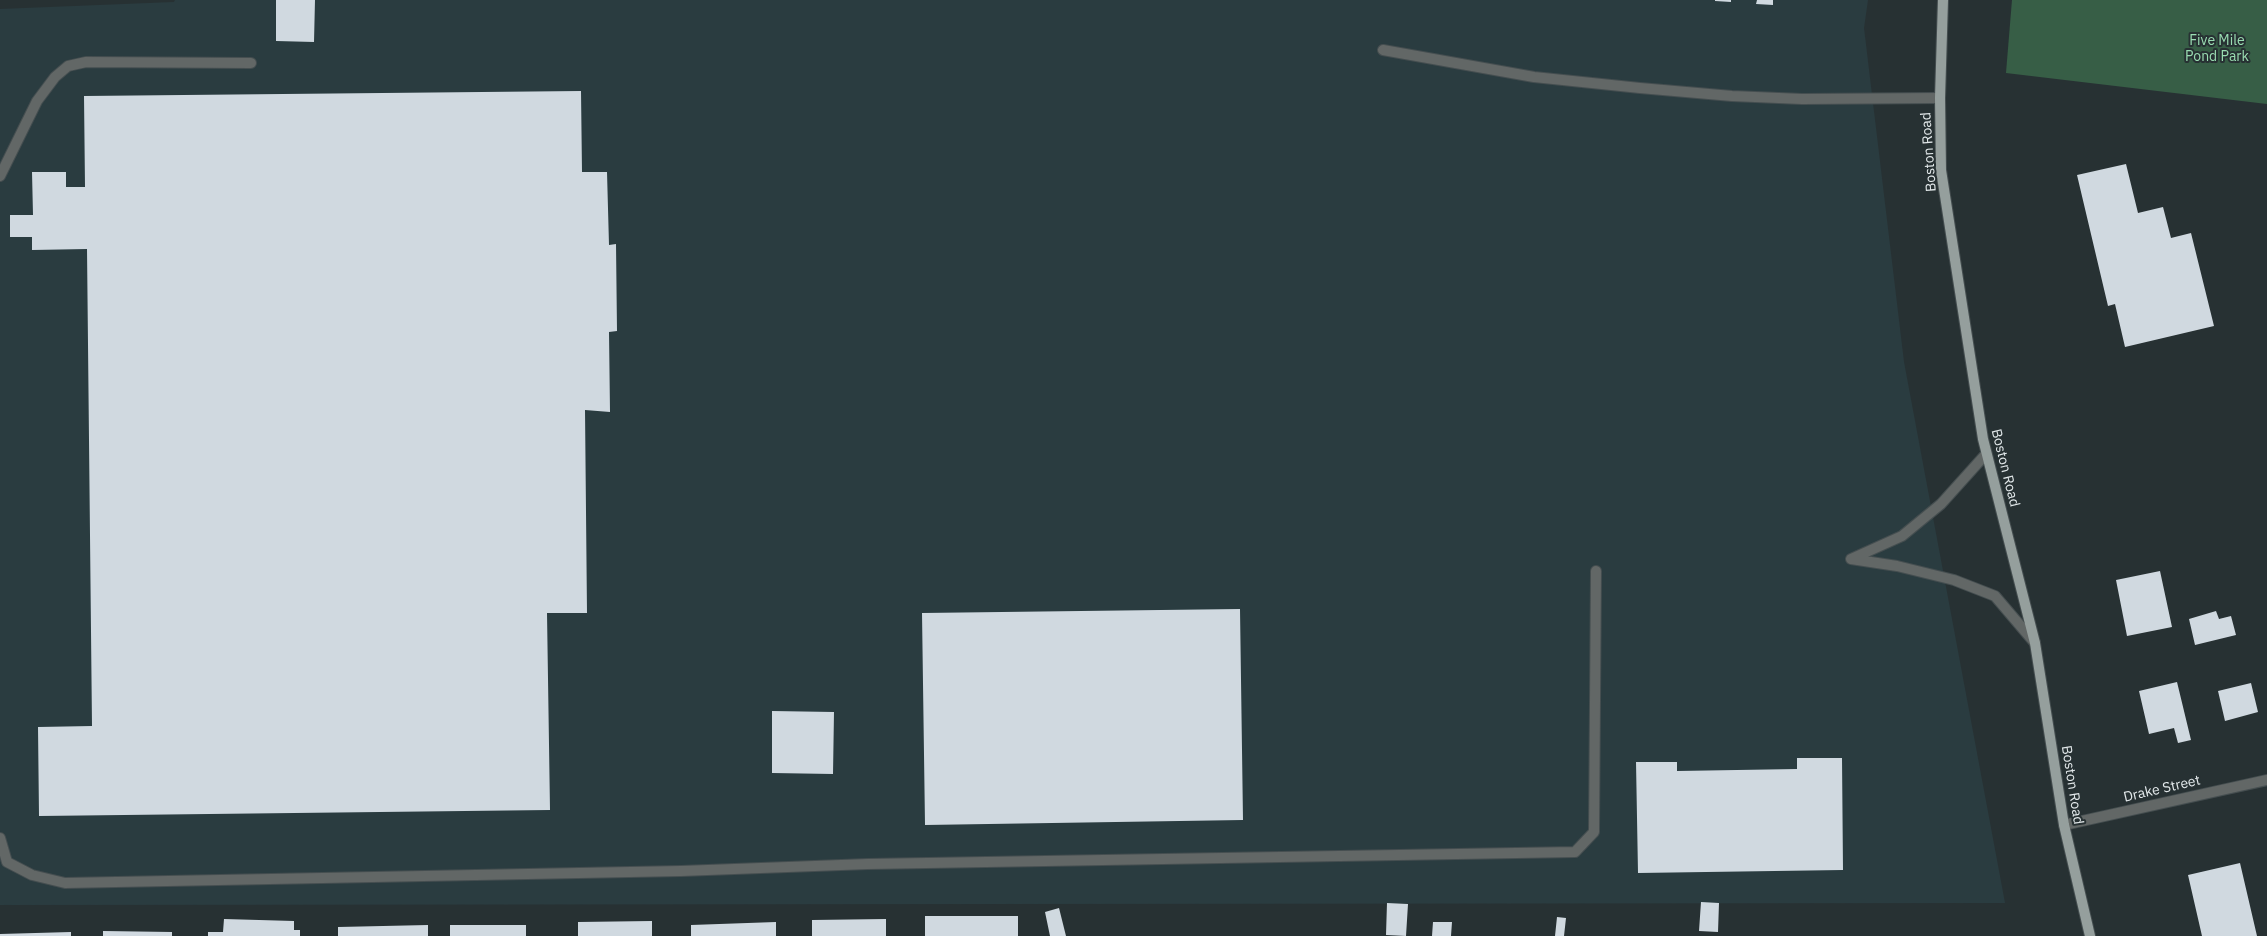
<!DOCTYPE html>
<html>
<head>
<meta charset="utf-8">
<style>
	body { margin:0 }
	canvas { display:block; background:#273133 }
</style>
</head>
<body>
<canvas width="2267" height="936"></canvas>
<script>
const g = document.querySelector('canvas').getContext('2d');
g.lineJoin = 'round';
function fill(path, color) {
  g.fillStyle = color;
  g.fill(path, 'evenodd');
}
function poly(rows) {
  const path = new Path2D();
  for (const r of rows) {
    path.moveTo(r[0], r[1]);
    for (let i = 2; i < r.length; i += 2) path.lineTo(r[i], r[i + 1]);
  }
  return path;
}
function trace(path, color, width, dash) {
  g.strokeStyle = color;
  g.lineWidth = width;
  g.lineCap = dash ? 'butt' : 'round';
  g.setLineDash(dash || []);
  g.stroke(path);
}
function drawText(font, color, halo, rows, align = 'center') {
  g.font = font + ' "IBM Plex Sans",sans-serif';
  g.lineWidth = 4;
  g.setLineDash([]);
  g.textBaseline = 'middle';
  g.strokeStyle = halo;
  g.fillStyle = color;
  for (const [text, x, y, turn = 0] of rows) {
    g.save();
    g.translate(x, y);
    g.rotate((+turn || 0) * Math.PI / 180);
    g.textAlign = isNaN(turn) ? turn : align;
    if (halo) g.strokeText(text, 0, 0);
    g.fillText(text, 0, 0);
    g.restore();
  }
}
fill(poly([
	[175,0,1868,0,1864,28,1904,362,2005,903,0,905,0,9,174,2]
]), '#2a3c40');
fill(poly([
	[2012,0,2267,0,2267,104,2006,73]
]), '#375e46');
fill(poly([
	[276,0,315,0,314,42,276,41],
	[1715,0,1731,0,1731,2,1715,1],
	[1757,0,1773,0,1773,5,1756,4],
	[581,91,582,172,607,172,609,245,616,244,617,331,609,332,610,412,585,410,587,613,547,613,550,810,39,816,38,727,92,726,87,249,32,250,32,237,10,237,10,215,33,215,32,172,66,172,66,187,85,187,84,96],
	[2126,164,2138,213,2163,207,2171,238,2191,233,2214,326,2125,347,2115,304,2108,306,2077,175],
	[2160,571,2172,627,2127,636,2116,580],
	[1240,609,1243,820,925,825,922,613],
	[2216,611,2219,619,2231,616,2236,635,2195,645,2189,619],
	[2177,682,2191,740,2178,743,2174,728,2149,734,2139,691],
	[2251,683,2258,712,2225,721,2218,691],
	[772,711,834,712,833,774,772,773],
	[1797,758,1842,758,1843,870,1638,873,1636,762,1677,762,1677,771,1797,769],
	[2240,863,2257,936,2202,936,2188,875],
	[1701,902,1719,903,1718,932,1699,931],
	[1387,903,1408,904,1406,936,1386,935],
	[1059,908,1066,936,1050,936,1045,912],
	[925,916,1018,916,1018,936,925,936],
	[1557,917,1566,918,1564,936,1555,936],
	[224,919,294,921,294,930,300,930,300,936,208,936,208,932,223,932],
	[886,919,886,936,812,936,812,920],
	[652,921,652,936,578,936,578,922],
	[776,922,776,936,691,936,691,925],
	[1433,922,1452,922,1451,936,1432,936],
	[428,925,428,936,338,936,338,927],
	[450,925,526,925,526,936,450,936],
	[103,931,172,932,172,936,103,936],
	[71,932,71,936,0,936,0,934]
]), '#d0d9e0');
const lane = poly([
	[1383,50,1534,77,1640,88,1732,96,1802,99,1940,98],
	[0,176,37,101,55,77,68,66,86,62,251,63],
	[1851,559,1897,566,1954,580,1995,596,2035,643],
	[1851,559,1902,536,1941,504,1986,454],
	[0,838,7,862,32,875,65,883,681,871,868,864,1575,852,1594,832,1596,571]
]);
const street = poly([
	[2064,825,2267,780]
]);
const primary = poly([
	[1943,0,1940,98,1941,170,1983,439,2035,643,2064,825,2090,936]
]);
trace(lane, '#454e50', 12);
trace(street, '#454e50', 12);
trace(primary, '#454e50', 12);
trace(lane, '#626766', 10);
trace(street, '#626766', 10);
trace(primary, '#959f9d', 10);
drawText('14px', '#9addb2', '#273133', [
	["Five Mile",2217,41],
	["Pond Park",2217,57]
]);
drawText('14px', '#e3e9eb', '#273133', [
	["Boston Road",1929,152,-94],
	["Boston Road",2005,468,76],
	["Boston Road",2072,785,81],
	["Drake Street",2162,789,-13]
]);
</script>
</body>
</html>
